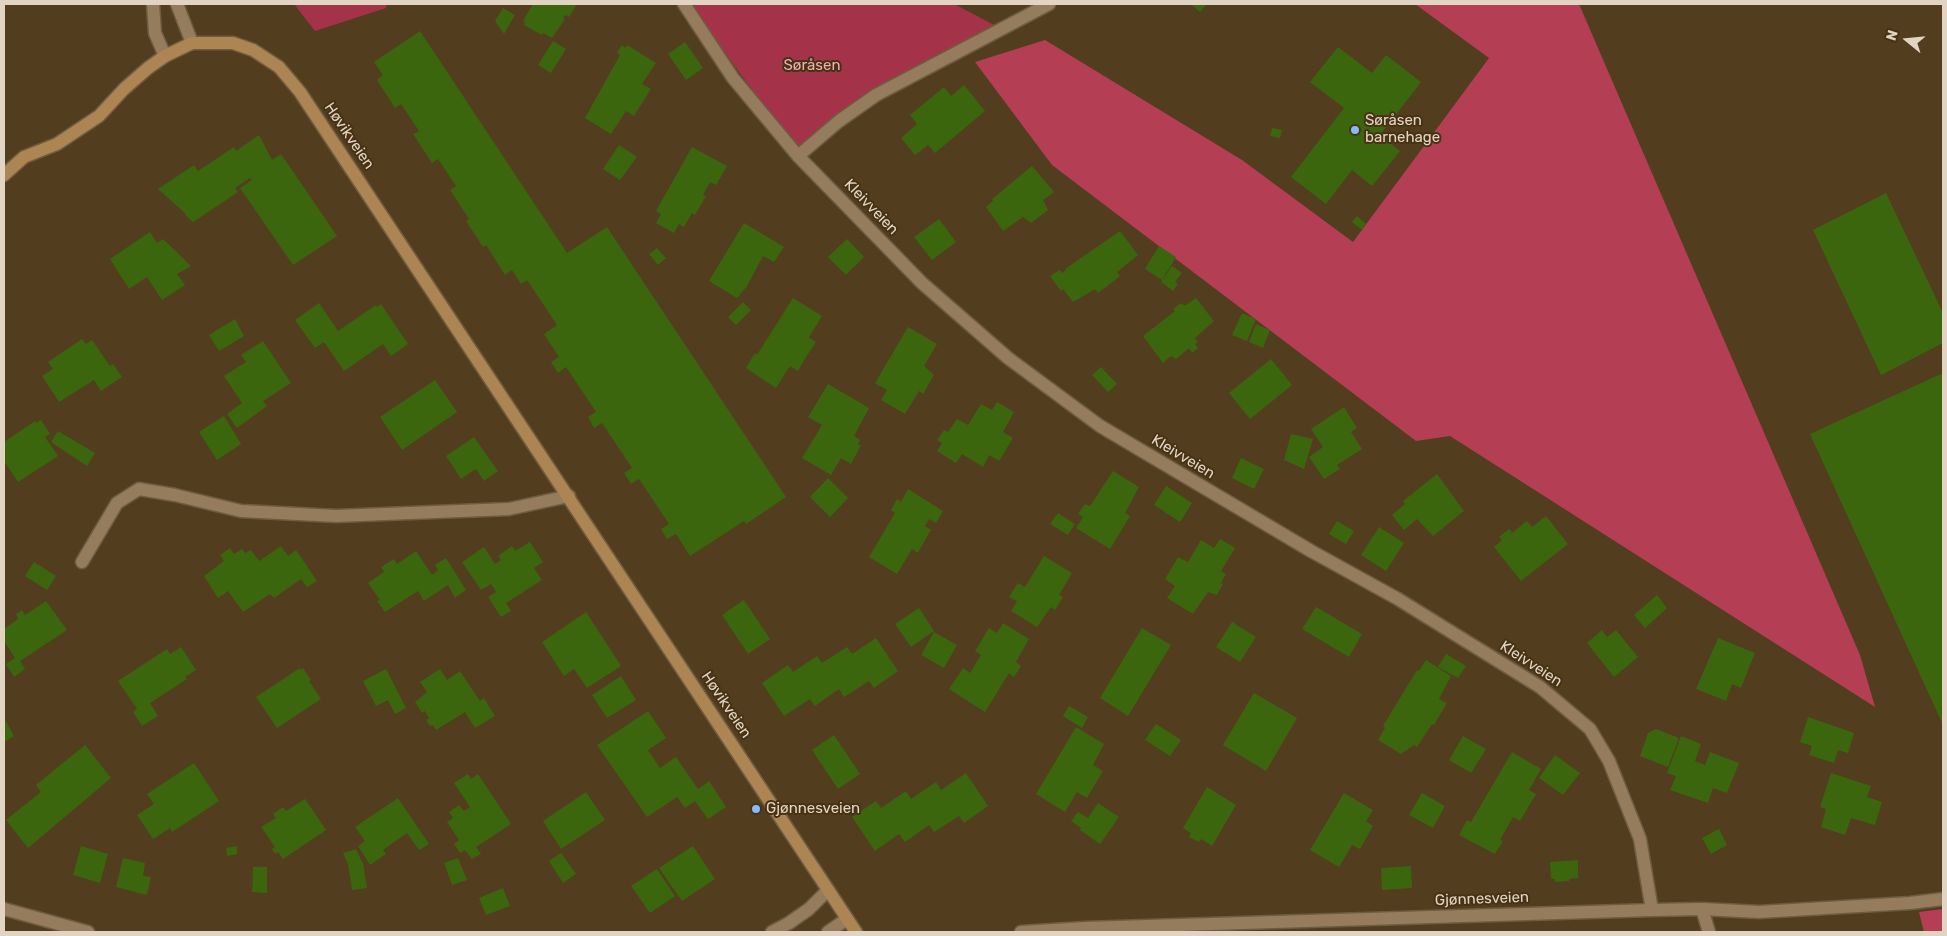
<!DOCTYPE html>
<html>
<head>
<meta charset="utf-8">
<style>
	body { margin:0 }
	#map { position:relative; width:1947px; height:936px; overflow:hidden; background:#533d1f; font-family:Rubik,sans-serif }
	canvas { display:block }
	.frame { position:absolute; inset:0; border:5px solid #e1d4c3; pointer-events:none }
	.north { position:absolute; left:1882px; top:15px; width:50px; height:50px; -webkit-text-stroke:4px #483214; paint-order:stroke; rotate:287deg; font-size:14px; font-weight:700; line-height:20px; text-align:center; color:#e1d4c3 }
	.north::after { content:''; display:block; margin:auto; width:18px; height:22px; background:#e1d4c3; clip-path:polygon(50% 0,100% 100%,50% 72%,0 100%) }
</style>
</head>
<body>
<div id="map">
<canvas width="1947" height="936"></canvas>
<div class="frame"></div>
<div class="north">N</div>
</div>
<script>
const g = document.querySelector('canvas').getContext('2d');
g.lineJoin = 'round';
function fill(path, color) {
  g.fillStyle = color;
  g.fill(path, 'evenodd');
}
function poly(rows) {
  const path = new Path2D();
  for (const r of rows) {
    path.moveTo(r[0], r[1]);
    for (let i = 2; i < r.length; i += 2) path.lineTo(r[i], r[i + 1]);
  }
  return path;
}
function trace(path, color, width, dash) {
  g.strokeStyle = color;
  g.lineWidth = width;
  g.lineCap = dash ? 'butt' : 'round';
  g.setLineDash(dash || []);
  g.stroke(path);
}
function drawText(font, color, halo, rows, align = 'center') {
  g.font = font + ' Rubik,sans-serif';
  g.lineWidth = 4;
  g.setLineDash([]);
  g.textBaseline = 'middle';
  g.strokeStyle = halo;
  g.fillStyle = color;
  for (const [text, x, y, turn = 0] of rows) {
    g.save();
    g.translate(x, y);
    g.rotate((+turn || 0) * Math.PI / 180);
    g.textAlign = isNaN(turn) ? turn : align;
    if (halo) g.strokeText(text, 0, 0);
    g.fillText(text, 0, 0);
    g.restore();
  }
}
fill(poly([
	[294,4,387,4,386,8,315,31],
	[689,4,954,4,1000,28,795,148]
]), '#a43349');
fill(poly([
	[1415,4,1579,4,1860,655,1875,707,1450,436,1416,441,1052,165,975,62,1045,40,1242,160,1353,242,1489,58],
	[1943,909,1943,932,1924,932,1919,912]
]), '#b43e53');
fill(poly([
	[533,4,577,4,569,17,565,15,563,18,565,19,552,38,543,33,542,35,524,25,525,22,523,21],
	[1191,4,1207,4,1200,12],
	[503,8,515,15,504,34,495,21],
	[420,31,567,253,607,227,786,497,746,524,744,521,690,556,676,534,667,539,661,529,669,524,639,479,631,484,624,473,632,468,602,423,594,428,588,417,596,412,566,367,558,373,551,362,559,357,544,334,557,325,527,280,521,284,512,270,505,275,486,245,483,247,466,221,469,219,450,190,456,186,438,159,432,163,413,134,419,131,401,104,395,108,377,80,383,75,374,62],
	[553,41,566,49,551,73,538,65],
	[685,42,703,68,686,80,668,54],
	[622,45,626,48,627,45,656,63,642,84,651,89,634,116,626,111,611,134,585,118,620,55,617,53],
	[1338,47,1372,73,1386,55,1421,82,1380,135,1400,151,1372,186,1352,170,1326,204,1291,177,1344,108,1310,82],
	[964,85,985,111,935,153,928,145,915,155,901,138,917,124,910,115,944,87,951,96],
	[1272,128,1282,130,1280,138,1270,136],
	[259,135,272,160,281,154,337,236,293,265,240,188,252,180,250,178,235,188,238,192,193,222,185,215,186,214,158,189,194,165,198,171,234,147,236,151],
	[619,145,637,157,620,180,603,169],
	[692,147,727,166,716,185,710,182,703,195,706,196,695,215,692,213,684,227,679,224,674,233,656,223,661,214,656,211],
	[1032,166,1054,192,1043,200,1048,210,1031,223,1023,217,1003,231,986,207,993,201,992,199],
	[1886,193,1943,313,1943,343,1881,375,1813,230],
	[1357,216,1366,224,1362,230,1352,222],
	[939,219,956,242,932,260,914,237],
	[744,223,784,247,774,262,763,256,747,286,737,298,709,281],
	[1120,231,1138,255,1117,272,1120,276,1098,293,1095,289,1073,302,1063,289,1061,291,1050,276,1060,270,1062,273,1066,270,1065,269],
	[150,232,157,243,163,239,191,266,177,274,185,285,162,300,147,277,129,289,110,259],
	[847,239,864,257,846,275,828,257],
	[1159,246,1176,257,1162,280,1145,269],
	[657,248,666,258,658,265,649,254],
	[1172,266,1182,273,1175,282,1178,284,1173,291,1161,282],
	[793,298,822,316,809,337,816,342,806,357,798,371,790,366,776,388,746,368,755,353,757,355],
	[1196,298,1214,321,1195,338,1198,342,1195,344,1198,348,1192,353,1189,348,1176,359,1171,356,1163,363,1143,336,1175,311,1173,309,1181,303,1183,305,1186,305],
	[743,302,751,310,736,325,728,317],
	[319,303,338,331,376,305,377,307,381,304,408,344,391,356,383,344,344,371,324,342,315,348,295,320],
	[1242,313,1256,319,1247,341,1232,335],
	[235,319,244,336,219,351,209,335],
	[1256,324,1270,330,1263,348,1249,342],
	[908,327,937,344,924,366,934,375,923,394,919,391,905,414,881,400,887,390,875,383],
	[82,339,86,344,92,340,110,366,113,364,122,377,101,391,94,380,59,402,42,376,53,369,48,362],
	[263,341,291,383,263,401,267,406,237,428,227,414,242,403,224,376,246,362,241,355],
	[1271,359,1292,385,1250,419,1229,393],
	[1101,367,1117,384,1108,392,1092,375],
	[1943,373,1943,725,1810,434],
	[435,380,457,412,402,450,380,417],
	[828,384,869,408,854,436,860,440,858,444,861,446,860,447,851,464,841,458,831,475,802,458,822,425,808,417],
	[997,402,1014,412,1003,432,1013,438,999,461,989,455,983,467,962,454,956,463,937,451,942,443,937,440,944,430,948,432,957,419,968,425,981,404,992,410],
	[1344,407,1357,428,1351,432,1362,449,1337,465,1340,469,1324,479,1309,457,1323,447,1311,429],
	[224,416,241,444,217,460,199,432],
	[41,420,50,434,45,437,58,456,18,482,4,461,4,442,35,421,36,423],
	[58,431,95,453,87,466,51,442],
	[1291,434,1313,439,1304,469,1284,460],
	[474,437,498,471,484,481,476,469,461,479,446,456],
	[1241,458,1264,469,1254,489,1232,478],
	[1113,471,1139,487,1125,513,1130,516,1110,549,1076,528,1083,517,1078,514,1085,504,1090,506],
	[1437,474,1464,511,1433,536,1417,519,1404,530,1392,515,1405,504,1403,501],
	[828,478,848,498,830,517,810,497],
	[1166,486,1192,503,1180,522,1154,505],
	[908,489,943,511,936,523,929,519,925,526,931,530,924,542,918,553,912,549,897,574,869,557,895,513,891,510,897,499,901,502],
	[1058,513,1075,524,1068,535,1050,524],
	[1546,516,1568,544,1521,581,1494,547,1502,540,1499,537,1509,529,1512,533,1527,521,1532,527],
	[1337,521,1354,531,1346,544,1329,534],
	[1379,527,1404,543,1386,571,1361,555],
	[1220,539,1235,548,1221,571,1226,574,1221,583,1223,584,1217,595,1208,592,1193,614,1167,598,1175,586,1165,579,1178,557,1188,562,1201,540,1214,548],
	[530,542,543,562,534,568,542,580,506,603,511,611,501,617,488,597,496,592,491,584,481,590,462,562,484,547,495,564,501,560,498,556,512,546,515,551],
	[281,546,288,556,296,550,317,581,307,587,301,579,274,598,270,594,243,612,228,591,218,598,204,576,224,561,220,555,230,548,234,554,242,549,245,553,251,550,259,561],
	[416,551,432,575,438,570,435,565,446,558,466,590,455,598,448,585,424,601,418,591,385,612,377,601,380,600,368,583,384,572,381,567,394,559,397,564],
	[1044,556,1072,573,1059,595,1063,597,1055,610,1051,607,1037,627,1011,611,1017,601,1009,597,1018,583,1025,587],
	[34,562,56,576,47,590,25,576],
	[1657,595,1667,608,1645,628,1634,615],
	[744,600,770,639,748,654,722,615],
	[46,601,67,630,20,661,25,669,14,677,6,664,15,658,4,641,4,629,18,619,16,614,22,610,25,615],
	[1316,607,1362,634,1349,657,1302,629],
	[919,608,934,631,911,647,895,624],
	[586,612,621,666,587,688,574,669,564,676,542,642],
	[1232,622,1256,637,1240,662,1216,647],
	[1003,623,1029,639,1016,662,1021,666,1014,677,1009,673,985,712,949,689,963,668,970,673,981,655,975,651,989,628,997,633],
	[1142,628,1171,645,1128,716,1100,698],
	[1602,630,1607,637,1616,630,1638,657,1614,677,1587,643],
	[934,632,957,645,944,668,921,655],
	[876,638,898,671,874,688,869,681,844,697,839,689,815,706,810,699,784,716,762,683,788,665,793,672,817,656,822,663,847,647,852,654],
	[1718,638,1755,653,1741,688,1732,684,1726,701,1696,689],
	[181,647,196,670,185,677,187,679,150,703,158,716,142,726,133,712,137,709,118,681,167,649,170,654],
	[1446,654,1466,666,1458,678,1438,667],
	[1426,660,1451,676,1439,699,1447,703,1434,725,1432,724,1417,747,1414,745,1401,754,1378,740,1385,728,1383,726,1417,670,1419,671],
	[300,668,301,670,303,668,311,680,309,681,321,699,277,728,256,697],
	[386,669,406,708,395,714,388,700,376,706,363,681],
	[440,669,447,680,460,671,480,701,484,698,495,716,475,728,465,712,436,730,433,725,430,726,426,720,429,718,425,711,422,713,415,702,427,692,420,682],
	[621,676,636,700,607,718,592,695],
	[1254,693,1297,718,1266,771,1223,745],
	[1069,706,1088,717,1082,728,1063,716],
	[648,711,666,738,648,750,660,768,676,757,698,789,709,781,726,807,708,819,695,801,685,808,677,797,647,817,597,745],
	[1808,717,1854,733,1848,753,1838,750,1834,763,1809,755,1812,746,1800,742],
	[4,718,14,736,4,742],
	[1156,724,1181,740,1170,756,1145,740],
	[1076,727,1104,744,1093,765,1103,771,1087,798,1077,792,1065,812,1036,794],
	[1656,729,1679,738,1668,767,1640,756,1648,733],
	[834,735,860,774,838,789,812,750],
	[1463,736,1486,749,1471,773,1449,760],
	[1681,736,1701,744,1695,761,1705,765,1710,752,1739,763,1727,793,1713,788,1708,803,1670,790,1676,776,1667,773],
	[85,745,111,778,28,848,6,820,41,792,36,785],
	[1512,752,1541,769,1529,790,1536,794,1520,821,1513,817,1500,840,1503,841,1495,854,1459,835,1467,820,1471,822],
	[1555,755,1580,773,1563,795,1539,778],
	[194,763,219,801,172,832,170,828,153,839,137,815,154,804,147,794],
	[966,773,988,806,964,823,959,816,934,832,929,825,905,842,899,834,875,851,852,817,876,801,881,808,906,791,911,799,936,782,941,790],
	[1831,773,1871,786,1867,797,1882,802,1875,825,1851,818,1845,835,1821,827,1826,809,1820,807],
	[468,774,471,779,478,774,511,824,476,847,481,854,472,859,465,850,460,853,454,844,459,840,447,822,453,818,449,812,459,805,464,811,470,807,454,783],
	[1207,787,1236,805,1212,846,1201,839,1199,842,1189,837,1191,833,1183,828],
	[586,792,605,820,561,849,543,821],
	[1344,793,1373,810,1366,821,1373,826,1360,849,1352,845,1339,867,1310,850],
	[1422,793,1445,806,1433,828,1409,815],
	[398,798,429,844,419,850,407,833,383,850,386,854,370,865,358,846,365,841,355,827],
	[305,799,326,830,283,859,278,852,275,854,272,849,275,847,261,827,276,818,273,814,283,807,286,811],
	[1098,803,1119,817,1100,844,1080,830,1081,828,1071,821,1078,812,1088,818],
	[1719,829,1727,845,1711,854,1702,838],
	[81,846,108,854,100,883,73,875],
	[237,846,237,854,227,856,226,848],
	[693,846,715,879,682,901,659,868],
	[356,849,362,862,363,862,367,888,352,890,348,864,343,853],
	[561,853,576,874,563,883,549,861],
	[123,858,145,863,143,876,151,877,147,895,116,887],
	[458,858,467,880,452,885,444,863],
	[1578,860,1578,878,1569,879,1569,881,1555,882,1555,879,1551,879,1550,862],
	[1411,866,1412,888,1382,890,1381,868],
	[253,867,267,867,267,893,252,892],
	[657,869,675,896,650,913,631,886],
	[503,888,510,906,486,915,479,898]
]), '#3b660d');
const minor = poly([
	[153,4,155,33,165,56],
	[177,4,192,43],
	[684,4,733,78,798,156,922,283,1008,358,1100,426,1311,551,1398,599,1540,687,1590,729,1609,761,1640,839,1652,910],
	[798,156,839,121,876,95,1049,4],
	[82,562,117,503,139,489,175,495,241,511,336,516,509,509,569,496],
	[4,909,88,932],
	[1702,909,1709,932],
	[772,932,789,923,809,909,828,890],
	[828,932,847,919],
	[1021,932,1085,928,1652,910,1702,909,1759,912,1910,903,1943,899]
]);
const major = poly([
	[4,175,24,157,57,144,99,116,124,89,148,68,165,56,192,43,233,43,253,50,279,67,300,92,856,932]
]);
trace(minor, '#6e5c41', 15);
trace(major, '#6e5c41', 15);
trace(minor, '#957c5c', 12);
trace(major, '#ac8552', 12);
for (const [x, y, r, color] of [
	[1355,130,5,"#85bbfb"],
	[756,809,5,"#85bbfb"]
]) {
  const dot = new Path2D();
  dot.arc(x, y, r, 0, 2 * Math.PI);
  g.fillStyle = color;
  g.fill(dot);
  trace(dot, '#483214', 2);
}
drawText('15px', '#edaeb4', '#483214', [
	["Søråsen",812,66]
]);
drawText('15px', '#e1d4c3', '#483214', [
	["Søråsen",1365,121],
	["barnehage",1365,138],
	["Gjønnesveien",766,809]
], 'left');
drawText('15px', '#e1d4c3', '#483214', [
	["Høvikveien",349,136,56],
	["Kleivveien",871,207,46],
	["Kleivveien",1183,457,31],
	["Kleivveien",1531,664,33],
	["Høvikveien",726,705,56],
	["Gjønnesveien",1482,899,-2]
]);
</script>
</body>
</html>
